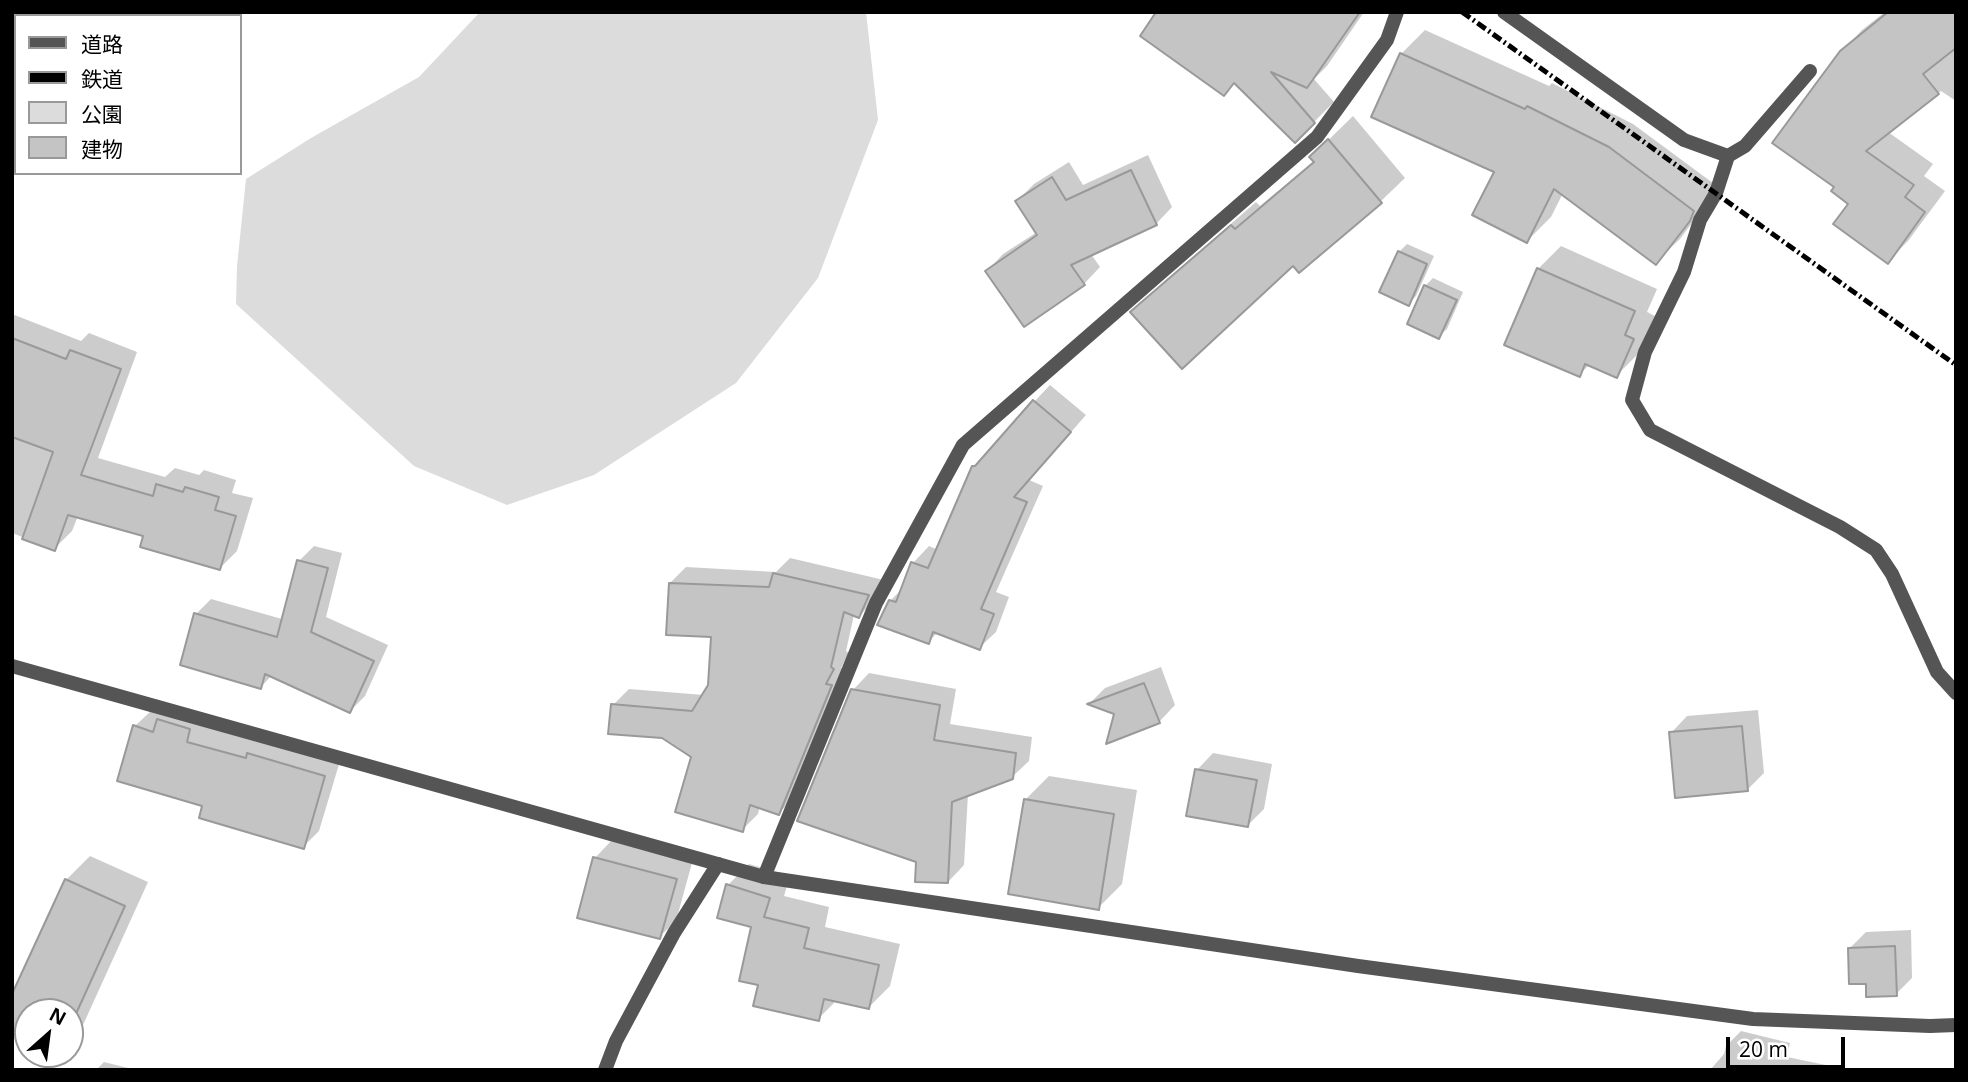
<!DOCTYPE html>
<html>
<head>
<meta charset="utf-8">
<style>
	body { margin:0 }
	#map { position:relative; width:1968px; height:1082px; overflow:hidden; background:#fff; font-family:"Open Sans","Noto Sans JP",sans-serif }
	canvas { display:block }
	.frame { position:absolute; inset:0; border:14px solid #000; pointer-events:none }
	.legend { position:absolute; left:14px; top:14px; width:228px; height:161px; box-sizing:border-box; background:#fff; border:2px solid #999; margin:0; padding:9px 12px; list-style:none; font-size:21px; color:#000 }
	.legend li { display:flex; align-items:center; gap:14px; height:35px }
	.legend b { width:35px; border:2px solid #999 }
	.north { position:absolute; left:14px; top:998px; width:70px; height:70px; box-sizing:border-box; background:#fff; border:2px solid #999; border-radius:50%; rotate:28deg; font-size:19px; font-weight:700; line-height:28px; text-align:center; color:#000 }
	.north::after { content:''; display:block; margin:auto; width:24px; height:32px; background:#000; clip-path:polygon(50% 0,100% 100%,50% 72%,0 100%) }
	.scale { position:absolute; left:1726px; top:1037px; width:119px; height:32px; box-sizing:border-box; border:4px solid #000; border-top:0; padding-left:9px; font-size:21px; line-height:24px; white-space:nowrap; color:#000; -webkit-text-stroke:5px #fff; paint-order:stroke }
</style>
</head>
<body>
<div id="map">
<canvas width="1968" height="1082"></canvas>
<div class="frame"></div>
<ul class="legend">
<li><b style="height:9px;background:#555"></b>道路</li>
<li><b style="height:9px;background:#000"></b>鉄道</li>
<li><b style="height:19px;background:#dcdcdc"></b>公園</li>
<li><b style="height:19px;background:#c4c4c4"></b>建物</li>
</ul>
<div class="north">N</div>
<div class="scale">20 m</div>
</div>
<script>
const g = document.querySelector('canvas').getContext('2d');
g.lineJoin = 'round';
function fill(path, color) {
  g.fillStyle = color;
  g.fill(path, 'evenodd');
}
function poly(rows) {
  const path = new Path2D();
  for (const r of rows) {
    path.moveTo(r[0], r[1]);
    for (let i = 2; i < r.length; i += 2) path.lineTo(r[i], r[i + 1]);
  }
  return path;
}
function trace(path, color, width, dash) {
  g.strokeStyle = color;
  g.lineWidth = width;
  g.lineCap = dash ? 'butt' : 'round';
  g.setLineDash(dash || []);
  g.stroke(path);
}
fill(poly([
	[480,12,866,12,878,120,818,278,736,383,594,475,507,505,414,466,236,304,237,266,246,179,311,138,419,77]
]), '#dcdcdc');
fill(poly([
	[1159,12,1364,12,1327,66,1314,79,1334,102,1295,141,1236,82,1224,94],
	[1885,12,1956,12,1956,101,1941,91,1888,132,1933,164,1924,176,1945,191,1908,241,1888,261,1850,203,1836,187,1841,52,1862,30],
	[1425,30,1549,86,1552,83,1633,124,1717,186,1713,195,1680,239,1656,262,1563,193,1551,217,1527,241,1496,171,1401,54],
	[1353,116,1405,178,1381,201,1299,270,1294,264,1133,312,1156,289,1256,202,1260,206,1315,160,1311,157],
	[1148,155,1172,207,1156,224,1091,254,1100,267,1084,284,987,271,1003,254,1037,232,1017,201,1034,184,1069,162,1083,185],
	[1407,244,1434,256,1416,296,1408,304,1399,252],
	[1561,246,1657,289,1647,312,1655,316,1639,353,1616,376,1590,364,1579,375,1538,269],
	[1433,278,1463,292,1447,329,1439,336,1425,286],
	[12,314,81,341,89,333,137,352,98,458,165,477,175,468,199,475,204,470,236,480,232,493,253,498,237,551,220,568,145,535,78,516,72,531,54,549,12,533],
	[1050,385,1086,415,1029,480,1043,486,996,592,1009,597,996,632,979,648,938,632,928,642,890,601,903,588,913,563,929,546,938,550,973,467],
	[314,546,342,553,326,617,388,645,365,696,350,711,272,675,261,687,196,614,211,599,282,619,299,561],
	[790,558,884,580,875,600,859,616,854,615,846,651,849,653,841,668,847,669,795,797,779,813,760,806,758,814,742,830,693,756,613,705,629,689,704,695,710,686,713,635,670,583,686,567,776,572],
	[1161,667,1175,705,1159,722,1116,713,1090,703,1105,688],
	[869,673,956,689,950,724,1032,737,1029,761,1012,777,968,794,964,865,948,882,917,860,853,690],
	[1758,710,1764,773,1747,790,1671,733,1687,716],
	[151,711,340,761,319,831,303,847,205,804,135,726],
	[1213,753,1272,764,1264,809,1248,825,1197,770],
	[1049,776,1137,790,1122,884,1098,908,1025,800],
	[611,841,692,863,676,921,659,937,595,858],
	[90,856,148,882,83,1025,70,1038,70,1012,28,1012,28,1034,12,1027,66,880],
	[749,864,790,876,784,896,829,907,825,927,900,944,890,986,869,1007,837,1000,818,1019,760,983,753,926,728,885],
	[1911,930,1912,978,1896,994,1868,982,1850,948,1866,932],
	[1741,1031,1790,1043,1787,1057,1850,1070,1710,1070,1724,1054,1726,1046],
	[104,1062,136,1070,96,1070]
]), '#0003');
const building = poly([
	[1156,12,1360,12,1307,88,1271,72,1315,123,1295,143,1234,83,1224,96,1140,36,1156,12],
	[1888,12,1956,12,1956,48,1923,74,1939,94,1866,151,1914,185,1905,197,1925,212,1888,264,1833,224,1848,204,1831,191,1834,187,1772,143,1840,51,1888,12],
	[1400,53,1525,109,1527,106,1609,147,1694,211,1690,221,1656,265,1554,189,1527,243,1472,215,1494,172,1371,117,1400,53],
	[1328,139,1382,203,1299,273,1293,266,1182,369,1130,312,1231,225,1235,229,1314,162,1309,157,1328,139],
	[1131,170,1157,225,1071,265,1085,285,1024,327,985,271,1037,235,1015,201,1052,177,1066,200,1131,170],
	[1398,251,1427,264,1409,306,1379,292,1398,251],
	[1537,268,1635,311,1625,335,1634,339,1617,378,1585,364,1580,377,1504,345,1537,268],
	[1424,285,1457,300,1439,339,1407,324,1424,285],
	[12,338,66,359,70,350,121,369,81,475,153,496,156,484,183,492,185,487,219,497,215,510,236,516,220,570,140,547,143,536,68,515,55,551,22,539,53,452,12,437,12,338],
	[1033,400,1071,432,1014,497,1027,502,981,609,994,614,980,650,933,632,929,644,877,625,889,600,896,602,911,562,928,568,972,466,975,466,1033,400],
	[297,560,328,568,311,632,374,661,350,713,265,674,261,689,180,665,194,613,277,637,297,560],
	[773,573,869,595,859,618,844,612,831,667,834,669,826,684,832,685,779,815,750,805,743,832,675,812,691,757,662,738,608,734,611,704,692,711,708,685,711,637,666,635,669,583,769,587,773,573],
	[1144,683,1160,723,1106,744,1114,714,1087,704,1144,683],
	[851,689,940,705,934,740,1016,753,1013,779,952,802,948,883,915,882,916,862,797,821,851,689],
	[157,719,190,729,187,742,246,758,247,753,325,776,304,849,199,818,202,806,117,781,133,725,153,732,157,719],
	[1742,726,1748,791,1675,798,1669,732,1742,726],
	[1195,769,1257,780,1248,827,1186,816,1195,769],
	[1024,799,1114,814,1099,910,1008,894,1024,799],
	[593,857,677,879,660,939,577,918,593,857],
	[65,879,125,906,70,1027,70,1012,28,1012,28,1036,12,1029,12,994,65,879],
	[726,884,770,898,764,917,809,928,804,948,879,965,869,1009,824,999,819,1021,753,1006,758,985,739,981,751,927,717,918,726,884],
	[1895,946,1897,996,1866,997,1866,984,1849,984,1848,948,1895,946]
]);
fill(building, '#c4c4c4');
trace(building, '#999', 2);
trace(poly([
	[1504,12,1684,140,1728,156,1716,193,1700,220,1684,272,1645,352,1632,400,1650,430,1840,527,1876,550,1892,574,1937,672,1956,693],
	[1728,156,1745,146,1810,71],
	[764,877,876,603,963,445,1317,137,1387,40,1397,12],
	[605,1070,616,1041,674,933,718,864]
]), '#555', 14);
trace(poly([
	[12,666,764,877,1358,966,1753,1019,1930,1026,1956,1025]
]), '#555', 14);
trace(poly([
	[1462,12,1956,365]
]), '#000', 5, [10, 3.5, 2, 3.5]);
</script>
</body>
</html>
